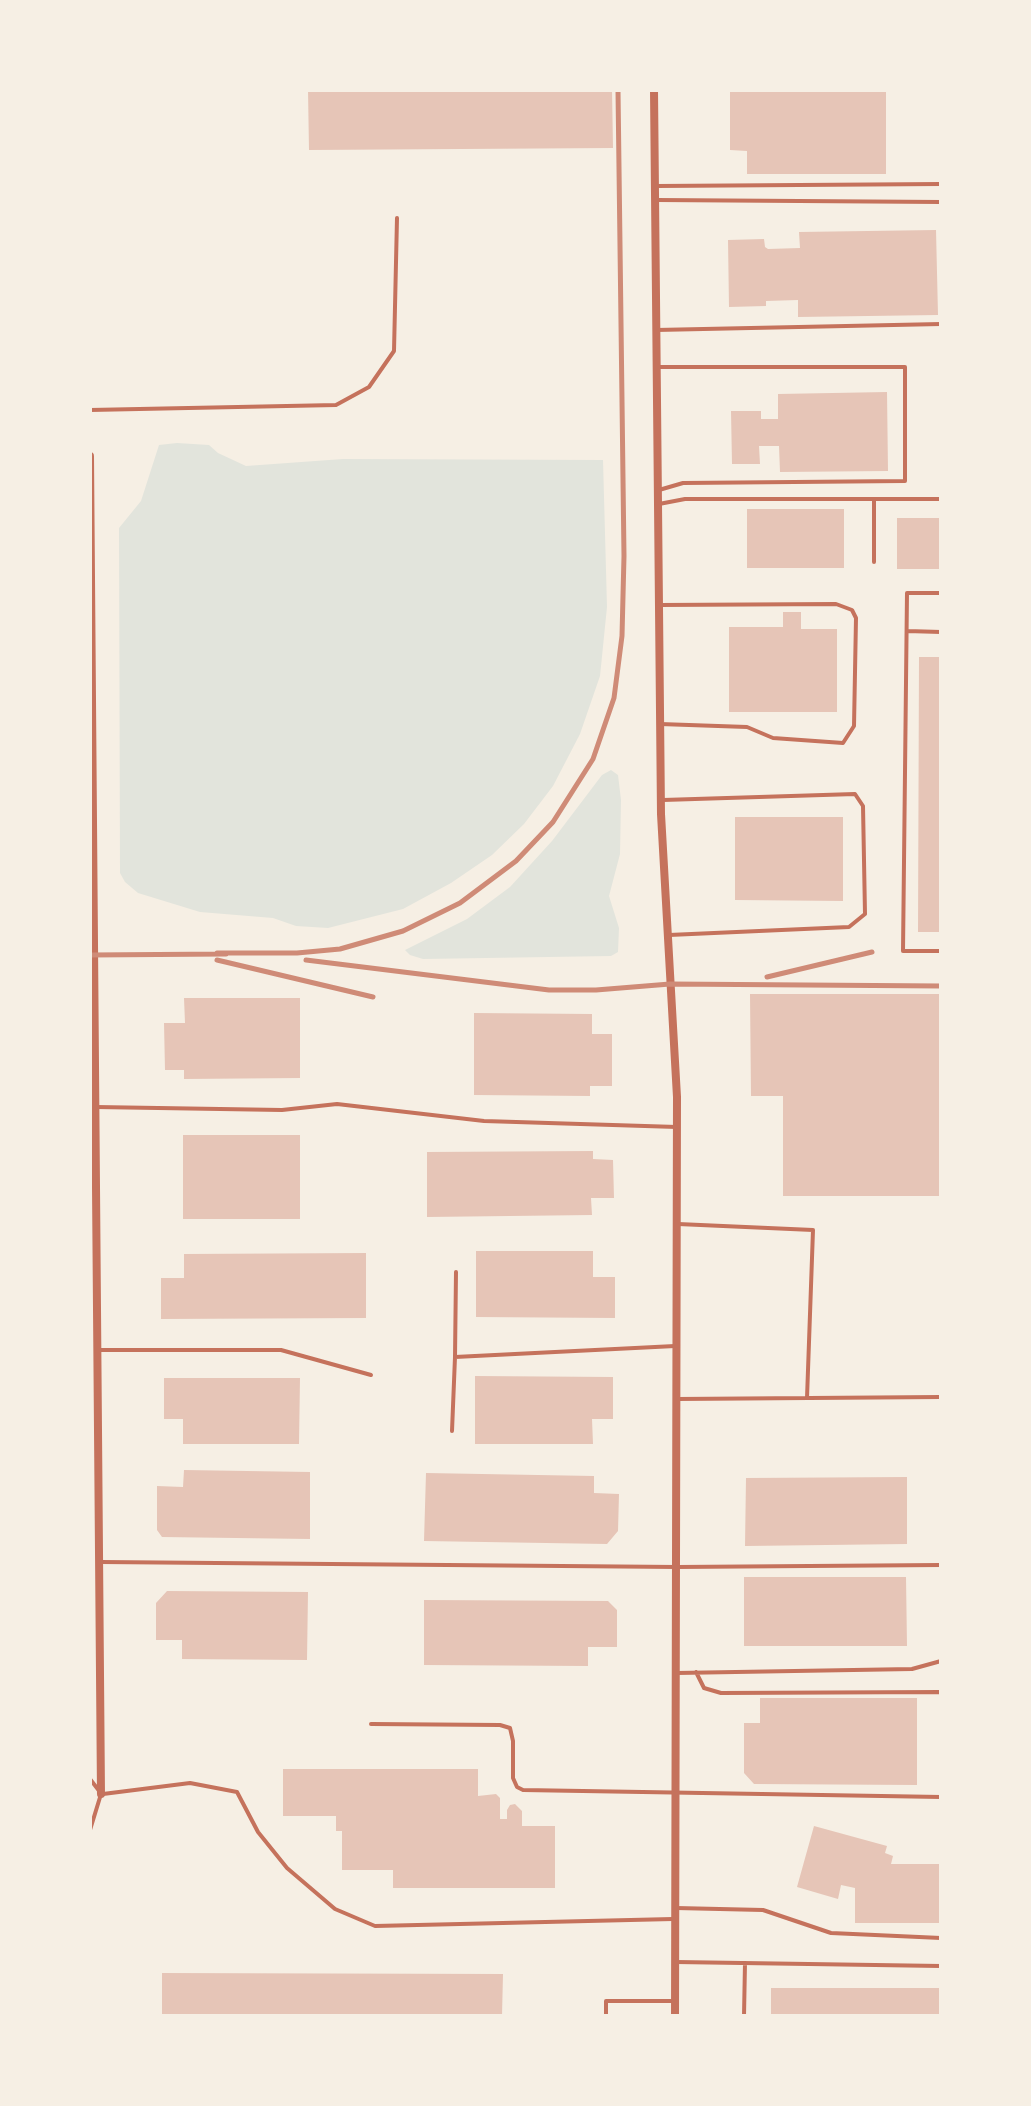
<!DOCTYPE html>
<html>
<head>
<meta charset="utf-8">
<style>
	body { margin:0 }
	#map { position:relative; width:1031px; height:2106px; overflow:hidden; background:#f6efe4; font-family:Jost,sans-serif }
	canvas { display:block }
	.frame { position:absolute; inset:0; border:92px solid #f6efe4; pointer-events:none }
</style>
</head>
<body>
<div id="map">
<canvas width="1031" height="2106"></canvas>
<div class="frame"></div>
</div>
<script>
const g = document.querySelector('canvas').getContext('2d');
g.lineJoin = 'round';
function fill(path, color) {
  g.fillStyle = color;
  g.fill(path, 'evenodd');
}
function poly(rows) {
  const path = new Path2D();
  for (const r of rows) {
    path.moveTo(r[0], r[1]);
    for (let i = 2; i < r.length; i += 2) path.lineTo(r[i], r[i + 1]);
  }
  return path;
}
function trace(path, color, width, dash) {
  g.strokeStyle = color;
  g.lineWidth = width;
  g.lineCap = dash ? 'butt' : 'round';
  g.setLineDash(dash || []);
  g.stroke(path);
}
fill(poly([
	[177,443,209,445,218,453,246,466,343,459,603,460,607,607,600,676,580,734,553,786,524,824,492,855,451,883,403,909,328,928,296,926,273,918,200,912,138,893,125,882,120,873,119,528,141,501,159,445],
	[611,770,618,775,621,800,620,854,609,896,619,928,618,952,611,956,423,959,410,955,405,950,467,919,510,887,552,841,602,775]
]), '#e2e4dc');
fill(poly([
	[308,90,612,90,613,148,309,150],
	[730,90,886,90,886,174,747,174,747,151,730,150],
	[936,230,938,315,798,317,798,300,766,301,766,306,729,307,728,240,764,239,765,247,768,249,800,248,799,232],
	[887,392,888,471,780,472,779,446,759,446,760,464,732,464,731,411,761,411,761,419,778,419,778,394],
	[747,509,844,509,844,568,747,568],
	[897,518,941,518,941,569,897,569],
	[783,612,801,612,801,629,837,629,837,712,729,712,729,627,783,627],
	[919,657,941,657,941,932,918,932],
	[735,817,843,817,843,901,735,900],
	[750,994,941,994,941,1196,783,1196,783,1096,751,1096],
	[184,998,300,998,300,1078,184,1079,184,1070,165,1070,164,1023,185,1023],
	[474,1013,592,1014,592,1034,612,1034,612,1086,590,1086,590,1096,474,1095],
	[183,1135,300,1135,300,1219,183,1219],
	[593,1151,593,1159,613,1160,614,1198,591,1198,592,1215,427,1217,427,1152],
	[476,1251,593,1251,593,1277,615,1277,615,1318,476,1317],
	[366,1253,366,1318,161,1319,161,1278,184,1278,184,1254],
	[475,1376,613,1377,613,1419,592,1419,593,1444,475,1444],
	[164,1378,300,1378,299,1444,183,1444,183,1419,164,1419],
	[184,1470,310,1472,310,1539,162,1537,157,1530,157,1486,183,1487],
	[426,1473,594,1476,594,1493,619,1494,618,1531,607,1544,424,1541],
	[907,1477,907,1544,745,1546,746,1478],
	[744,1577,906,1577,907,1646,744,1646],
	[167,1591,308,1592,307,1660,182,1659,182,1640,156,1640,156,1603],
	[424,1600,608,1601,617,1610,617,1647,588,1647,588,1666,424,1665],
	[760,1698,917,1698,917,1785,754,1784,744,1773,744,1723,760,1723],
	[283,1769,478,1769,478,1796,496,1794,500,1798,500,1819,507,1819,507,1810,510,1805,515,1804,522,1811,522,1826,555,1826,555,1888,393,1888,393,1870,342,1870,342,1831,336,1831,336,1816,283,1816],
	[814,1826,887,1846,885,1853,893,1856,891,1864,941,1864,941,1923,855,1923,855,1888,841,1885,838,1899,797,1887],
	[162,1973,503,1974,502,2016,162,2016],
	[771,1988,941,1988,941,2016,771,2016]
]), '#e6c5b7');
trace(poly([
	[657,186,941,184],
	[657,200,941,202],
	[656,330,941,324],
	[659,367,905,367,905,481,683,483,659,490],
	[90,410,336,405,369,387,394,351,397,218],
	[659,504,685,499,941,499],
	[874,562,874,499],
	[941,593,907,593,903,951,941,951],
	[907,631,941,632],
	[660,724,747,727,773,738,843,743,854,726,856,618,852,610,836,604,660,605],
	[663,800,855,794,863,806,865,914,849,927,669,935],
	[96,1107,282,1110,337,1104,484,1121,677,1127],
	[678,1224,813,1230,807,1398],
	[456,1272,455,1357,675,1346],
	[99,1350,281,1350,371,1375],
	[677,1399,941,1397],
	[452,1431,455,1357],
	[101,1562,677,1567,941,1565],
	[677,1673,912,1669,941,1661],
	[371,1724,500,1725,510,1728,513,1741,513,1778,517,1787,523,1790,941,1797,941,1692,721,1693,704,1688,696,1672],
	[90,1779,100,1792],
	[103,1794,190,1783,237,1792,258,1832,287,1868,335,1909,375,1926,673,1919],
	[90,1830,101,1794],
	[676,1908,763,1910,831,1933,941,1938],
	[676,1962,941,1966],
	[606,2016,606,2001,676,2001],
	[744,2016,745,1963]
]), '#c5725c', 4);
trace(poly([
	[654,90,661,814,677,1097,675,2016],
	[90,456,101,1794]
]), '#c5725c', 8);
trace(poly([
	[217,953,297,953,340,949,403,931,460,903,516,861,553,822,593,759,614,698,622,636,624,556,618,90],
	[90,955,226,954],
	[217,960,373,997],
	[306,960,549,990,596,990,670,984,941,986],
	[767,977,872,952]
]), '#cf8b77', 5);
</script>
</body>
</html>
